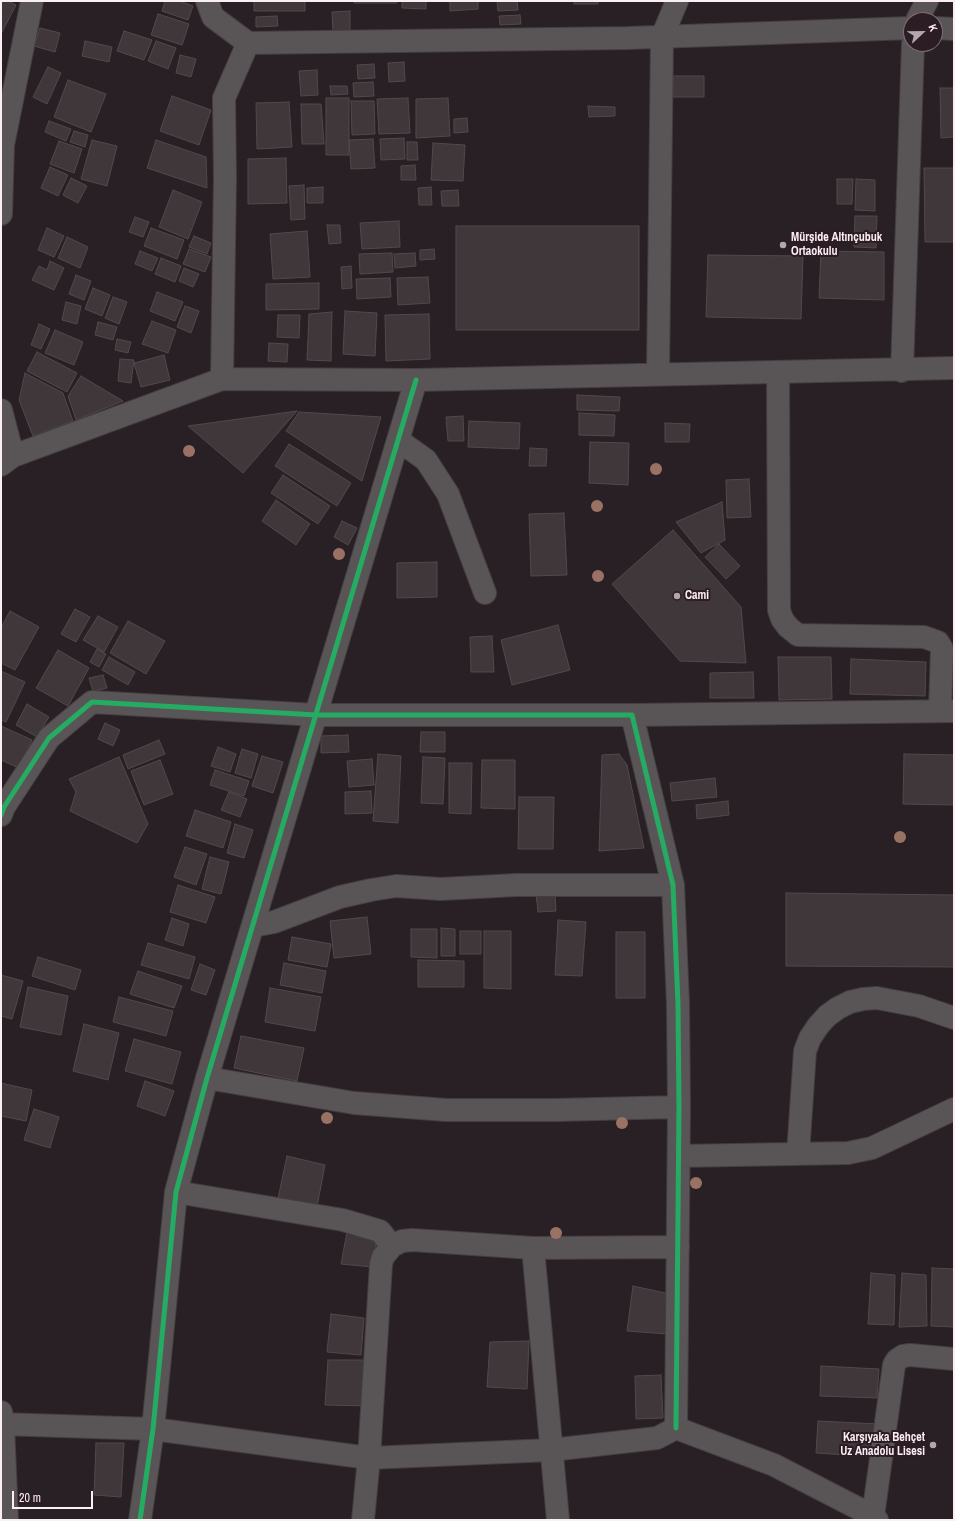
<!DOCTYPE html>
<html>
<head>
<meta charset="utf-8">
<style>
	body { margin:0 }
	#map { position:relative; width:955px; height:1521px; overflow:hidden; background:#282024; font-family:"Archivo Narrow",sans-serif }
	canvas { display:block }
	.frame { position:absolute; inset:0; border:2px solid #fceff4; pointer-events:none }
	.north { position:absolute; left:903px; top:12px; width:40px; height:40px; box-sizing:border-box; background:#2c1c23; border:1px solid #7f7077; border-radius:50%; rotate:68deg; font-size:11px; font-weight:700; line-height:16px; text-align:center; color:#fceff4 }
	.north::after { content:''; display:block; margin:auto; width:14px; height:18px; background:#b2a7ab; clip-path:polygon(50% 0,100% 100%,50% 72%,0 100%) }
	.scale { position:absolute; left:12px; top:1491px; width:81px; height:18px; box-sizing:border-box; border:2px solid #fceff4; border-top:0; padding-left:5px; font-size:12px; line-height:14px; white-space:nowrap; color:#fceff4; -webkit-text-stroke:3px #2c1c23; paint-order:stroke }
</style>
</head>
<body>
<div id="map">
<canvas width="955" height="1521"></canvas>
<div class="frame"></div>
<div class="north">K</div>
<div class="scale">20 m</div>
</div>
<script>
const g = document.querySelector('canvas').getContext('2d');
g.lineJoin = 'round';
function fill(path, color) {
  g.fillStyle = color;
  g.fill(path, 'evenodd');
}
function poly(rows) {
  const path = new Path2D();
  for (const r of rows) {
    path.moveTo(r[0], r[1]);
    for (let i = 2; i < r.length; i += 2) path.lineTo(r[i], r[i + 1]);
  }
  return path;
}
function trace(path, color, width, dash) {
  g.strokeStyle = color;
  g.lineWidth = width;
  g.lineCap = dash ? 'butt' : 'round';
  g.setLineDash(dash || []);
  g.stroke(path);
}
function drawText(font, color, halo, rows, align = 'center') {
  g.font = font + ' "Archivo Narrow",sans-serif';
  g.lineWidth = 4;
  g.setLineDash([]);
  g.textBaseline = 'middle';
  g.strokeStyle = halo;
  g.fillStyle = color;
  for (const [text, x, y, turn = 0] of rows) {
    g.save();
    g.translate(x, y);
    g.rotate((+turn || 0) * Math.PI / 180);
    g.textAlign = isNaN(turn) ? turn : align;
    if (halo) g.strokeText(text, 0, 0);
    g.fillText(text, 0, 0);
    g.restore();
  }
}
const building = poly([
	[1,1,8,1,16,5,1,34,1,1],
	[165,1,179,1,193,6,188,20,162,11,165,1],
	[254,1,305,1,305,11,254,11,254,1],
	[354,1,397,1,397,3,354,3,354,1],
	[402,1,426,1,426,9,402,8,402,1],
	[450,1,478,1,478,9,450,11,450,1],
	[497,1,517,1,518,10,498,11,497,1],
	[574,1,598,1,598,4,574,4,574,1],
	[350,11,350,32,333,33,332,12,350,11],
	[158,14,189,24,182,45,151,35,158,14],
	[520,15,521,24,500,25,499,16,520,15],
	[277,16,278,26,256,27,256,17,277,16],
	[40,28,60,33,55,52,34,46,40,28],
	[124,31,152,40,144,60,117,51,124,31],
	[85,41,112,47,109,62,82,56,85,41],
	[156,41,176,48,168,69,148,61,156,41],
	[180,55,196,59,191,77,176,73,180,55],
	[404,62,405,81,389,82,388,63,404,62],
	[374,64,375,78,358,79,357,65,374,64],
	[48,67,61,73,47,104,33,97,48,67],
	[317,70,318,95,301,96,299,71,317,70],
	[673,76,704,76,704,97,673,97,673,76],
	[68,80,106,94,91,132,54,117,68,80],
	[373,82,374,96,354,97,353,83,373,82],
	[330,86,347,86,348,94,331,95,330,86],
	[940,88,954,88,954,137,941,138,940,88],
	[172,96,211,110,199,145,160,131,172,96],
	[326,98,349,98,349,155,326,155,326,98],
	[408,98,410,133,379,134,377,99,408,98],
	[448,98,450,136,416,138,416,99,448,98],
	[351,101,374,101,375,134,352,135,351,101],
	[289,102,292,147,257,149,256,103,289,102],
	[301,104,321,104,324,144,302,144,301,104],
	[588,106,615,107,615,116,589,117,588,106],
	[467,118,468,132,454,133,454,119,467,118],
	[49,121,71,129,66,141,45,132,49,121],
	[74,131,88,135,85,147,70,142,74,131],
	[404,138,405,159,381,160,380,139,404,138],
	[373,139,375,168,351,169,349,140,373,139],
	[92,140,117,146,107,186,81,179,92,140],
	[156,140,206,157,207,188,147,168,156,140],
	[59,141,82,149,74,173,50,164,59,141],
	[407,142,417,142,418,160,407,160,407,142],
	[433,143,465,145,463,181,431,180,433,143],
	[286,158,287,203,248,204,248,159,286,158],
	[415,165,416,180,401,180,401,166,415,165],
	[50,167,68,175,58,196,41,188,50,167],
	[924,168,954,168,954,242,925,242,924,168],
	[71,178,87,186,78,203,63,195,71,178],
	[837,179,853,179,852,204,837,204,837,179],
	[856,179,875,180,875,211,855,210,856,179],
	[304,185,305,219,291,220,289,186,304,185],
	[323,187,323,203,307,203,307,188,323,187],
	[431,187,432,205,419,205,418,188,431,187],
	[173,190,202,202,188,239,159,227,173,190],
	[458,190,459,206,442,206,441,191,458,190],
	[855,216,877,216,876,248,854,247,855,216],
	[135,217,149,222,143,237,129,232,135,217],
	[399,221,400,247,362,249,360,223,399,221],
	[327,225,340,225,341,243,329,244,327,225],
	[456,226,639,226,639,330,456,330,456,226],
	[47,228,64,236,54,257,38,250,47,228],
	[151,228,184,240,177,259,144,246,151,228],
	[307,231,310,277,273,279,270,234,307,231],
	[194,236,211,243,207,254,189,247,194,236],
	[67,237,88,247,80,268,58,258,67,237],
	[189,249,211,257,205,272,183,264,189,249],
	[434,249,435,259,420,260,420,250,434,249],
	[140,251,158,258,152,271,135,264,140,251],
	[821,251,884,252,884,300,819,298,821,251],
	[392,253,393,272,360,274,359,254,392,253],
	[415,253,416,266,395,268,394,254,415,253],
	[708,255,803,256,801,319,706,317,708,255],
	[161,258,181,266,175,282,155,274,161,258],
	[50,261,64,268,54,290,32,280,39,266,47,270,50,261],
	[351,266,352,288,342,289,341,267,351,266],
	[184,268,199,274,193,287,179,281,184,268],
	[76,275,91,281,84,300,69,294,76,275],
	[428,277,430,303,398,305,397,278,428,277],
	[390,278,391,297,357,299,356,279,390,278],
	[319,283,319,309,266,310,266,284,319,283],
	[93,288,110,295,102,316,85,309,93,288],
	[157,292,183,302,175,321,150,311,157,292],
	[113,297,127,302,119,324,105,318,113,297],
	[66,302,81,306,77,324,62,320,66,302],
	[185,306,199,311,191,333,177,327,185,306],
	[345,311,377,313,375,356,343,354,345,311],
	[332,312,331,361,307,360,309,314,332,312],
	[429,314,430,359,386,361,385,315,429,314],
	[278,315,300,315,299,338,277,337,278,315],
	[152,321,176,330,168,353,142,344,152,321],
	[98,322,117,327,113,340,95,335,98,322],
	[39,324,50,329,41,349,31,345,39,324],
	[55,330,83,342,74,365,45,353,55,330],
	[117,339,131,342,128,353,115,350,117,339],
	[269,343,288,344,287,362,268,361,269,343],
	[37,352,77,373,67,392,27,371,37,352],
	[164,355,170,380,141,387,134,363,164,355],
	[120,359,134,360,131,383,118,381,120,359],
	[25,373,63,393,73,421,33,436,19,400,25,373],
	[81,376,123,401,76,420,68,396,81,376],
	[577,395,620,397,619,411,577,410,577,395],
	[297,411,243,473,188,426,297,411],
	[299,412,381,417,362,481,286,431,299,412],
	[579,413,615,415,614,436,579,435,579,413],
	[463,416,464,441,448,441,446,417,463,416],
	[469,421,520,423,519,449,468,447,469,421],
	[665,423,690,424,689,442,665,442,665,423],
	[590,442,629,443,628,485,589,483,590,442],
	[289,444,351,483,337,506,275,466,289,444],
	[530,448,547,449,546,466,529,466,530,448],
	[283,475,330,506,318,524,271,493,283,475],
	[749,479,751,517,727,518,726,480,749,479],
	[276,500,310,524,296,545,262,521,276,500],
	[722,502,725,540,701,553,676,522,722,502],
	[564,513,567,575,531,576,529,514,564,513],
	[342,521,357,528,348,545,334,537,342,521],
	[673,530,741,607,746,663,680,661,612,584,673,530],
	[719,544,740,566,726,579,705,557,719,544],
	[437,562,437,597,397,598,397,563,437,562],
	[75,609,90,617,76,642,61,634,75,609],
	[10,611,39,627,15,670,1,663,1,628,10,611],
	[98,616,118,627,104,652,83,640,98,616],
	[128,621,165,641,146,674,110,653,128,621],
	[558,625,570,670,512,685,501,640,558,625],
	[492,636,494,672,471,672,470,637,492,636],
	[97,649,106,654,99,667,90,662,97,649],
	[58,650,89,668,68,706,36,688,58,650],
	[109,657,135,672,128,685,102,670,109,657],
	[778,657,831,657,832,699,779,700,778,657],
	[851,659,926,662,925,696,850,694,851,659],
	[1,671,25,682,6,722,1,720,1,671],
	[753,672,754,698,710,698,710,673,753,672],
	[103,675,107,688,93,691,89,678,103,675],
	[27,704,49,717,37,737,16,725,27,704],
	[105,723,120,730,113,746,98,739,105,723],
	[1,726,32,740,19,768,1,760,1,726],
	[421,732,445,732,445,752,420,752,421,732],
	[348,735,349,752,321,753,321,736,348,735],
	[159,740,165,754,128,769,123,755,159,740],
	[218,747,236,754,230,772,211,766,218,747],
	[242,749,258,754,251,778,235,773,242,749],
	[378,754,401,756,398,823,373,821,378,754],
	[619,754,627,765,644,848,599,851,602,755,619,754],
	[904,754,954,755,954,805,903,804,904,754],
	[262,756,283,762,273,793,252,786,262,756],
	[119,757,148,824,137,843,70,811,76,792,69,779,119,757],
	[423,757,445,758,443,804,421,803,423,757],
	[372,759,374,785,349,787,347,761,372,759],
	[160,760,173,794,144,805,131,771,160,760],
	[482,760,515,760,515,809,481,808,482,760],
	[449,763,472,763,471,814,449,813,449,763],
	[215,770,249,781,244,796,210,785,215,770],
	[715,778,717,797,672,801,670,783,715,778],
	[371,791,372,813,345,814,345,792,371,791],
	[229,792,247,799,240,817,221,810,229,792],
	[519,797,554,797,553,849,518,849,519,797],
	[728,801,729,815,697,819,696,805,728,801],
	[195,810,231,822,223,848,186,836,195,810],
	[235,824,253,830,244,858,227,853,235,824],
	[185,847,207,854,196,885,174,877,185,847],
	[210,857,229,862,221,894,202,889,210,857],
	[178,885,215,897,206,923,170,912,178,885],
	[555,893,556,911,538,912,536,894,555,893],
	[786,893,954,895,954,967,786,966,786,893],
	[367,917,371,954,334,958,330,921,367,917],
	[172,918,189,924,183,946,165,940,172,918],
	[558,920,586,922,582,976,555,975,558,920],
	[441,928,455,929,455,956,441,956,441,928],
	[411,929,437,929,437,958,411,957,411,929],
	[460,931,481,931,481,954,460,954,460,931],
	[484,931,511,931,511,989,484,988,484,931],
	[616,932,645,932,645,998,616,998,616,932],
	[292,937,331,944,327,967,288,960,292,937],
	[148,943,195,957,189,979,141,965,148,943],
	[38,957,81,970,75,990,32,976,38,957],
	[418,960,464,961,464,987,418,987,418,960],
	[284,963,326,971,322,993,280,985,284,963],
	[200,964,215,970,206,995,191,990,200,964],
	[138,971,182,986,174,1008,130,994,138,971],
	[1,975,23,981,12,1019,1,1016,1,975],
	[28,987,68,996,61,1035,20,1027,28,987],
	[270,988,321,997,315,1031,265,1022,270,988],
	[119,997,173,1011,166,1036,113,1022,119,997],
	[84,1024,119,1033,108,1080,73,1071,84,1024],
	[241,1036,304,1048,297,1081,234,1068,241,1036],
	[134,1039,181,1052,172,1084,125,1071,134,1039],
	[145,1081,174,1091,165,1116,137,1106,145,1081],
	[1,1083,32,1090,26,1121,1,1116,1,1083],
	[34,1109,59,1117,50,1148,24,1140,34,1109],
	[287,1156,325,1165,316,1212,277,1203,287,1156],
	[347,1232,377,1237,373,1267,341,1264,347,1232],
	[932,1268,954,1269,954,1327,931,1326,932,1268],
	[871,1273,895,1275,894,1325,868,1324,871,1273],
	[902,1273,926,1275,927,1326,899,1327,902,1273],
	[633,1286,670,1294,668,1334,627,1331,633,1286],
	[331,1314,364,1318,361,1355,327,1352,331,1314],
	[529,1341,527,1389,487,1387,490,1342,529,1341],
	[328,1360,369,1360,368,1406,325,1405,328,1360],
	[821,1366,879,1369,877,1398,820,1396,821,1366],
	[661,1375,663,1418,636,1419,635,1376,661,1375],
	[818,1421,879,1424,877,1457,816,1453,818,1421],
	[96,1443,124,1443,121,1497,94,1495,96,1443]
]);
fill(building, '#3f3739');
trace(building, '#51494b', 1);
const minor = poly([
	[207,1,213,17,248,43,628,38,911,28],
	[917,20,927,1],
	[935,28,954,29],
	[1,214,3,145,32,1],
	[902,371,913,44],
	[778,372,779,610,782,619,788,627,798,635,924,637,938,642,942,649,940,711],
	[658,374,662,37,677,1],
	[222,379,225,178,224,98,248,43],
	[1,410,13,456],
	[398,440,426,460,448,494,485,593],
	[1,465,13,456,222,379,416,380,954,368],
	[632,715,954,711],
	[1,815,4,807,49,738,92,702,316,715,632,715,673,885,678,1004,679,1107,676,1428],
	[253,926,274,922,340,897,371,890,396,886,441,889,516,885,673,885],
	[207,1078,354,1103,446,1110,556,1110,679,1107],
	[798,1154,805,1051,810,1038,818,1026,827,1016,838,1008,850,1002,863,999,877,998,919,1006,954,1018],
	[679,1156,848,1153,872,1148,954,1109],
	[176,1192,343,1220,380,1231,392,1246],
	[533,1248,558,1520],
	[1,1412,3,1424,7,1520],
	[1,1424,153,1429,369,1458,551,1450,657,1438,676,1428,774,1465,873,1516,877,1520],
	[140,1520,153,1429,176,1192,207,1078,416,380],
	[363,1520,369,1458,381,1264,383,1257,392,1246,402,1241,412,1240,533,1248,678,1247],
	[869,1520,873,1516,894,1365,897,1360,903,1356,910,1355,954,1359]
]);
trace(minor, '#453e41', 24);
trace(minor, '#595557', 22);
trace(poly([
	[1,815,4,807,49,738,92,702,316,715,632,715,673,885,678,1004,679,1107,676,1428],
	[140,1520,153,1429,176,1192,207,1078,416,380]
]), '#26ab63', 5);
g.fillStyle = '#9a7264';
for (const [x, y] of [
	[189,451],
	[656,469],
	[597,506],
	[339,554],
	[598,576],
	[900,837],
	[327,1118],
	[622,1123],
	[696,1183],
	[556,1233]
]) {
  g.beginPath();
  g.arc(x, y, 6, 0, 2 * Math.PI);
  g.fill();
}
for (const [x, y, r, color] of [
	[783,245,4,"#b2a7ab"],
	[677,596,4,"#b2a7ab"],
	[933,1445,4,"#b2a7ab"]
]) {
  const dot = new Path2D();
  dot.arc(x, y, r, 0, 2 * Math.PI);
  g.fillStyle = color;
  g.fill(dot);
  trace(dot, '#2c1c23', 1.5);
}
drawText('bold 12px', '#fceff4', '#2c1c23', [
	["Mürşide Altınçubuk",791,238],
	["Ortaokulu",791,252],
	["Cami",685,596],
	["Karşıyaka Behçet",925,1438,"right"],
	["Uz Anadolu Lisesi",925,1452,"right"]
], 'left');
</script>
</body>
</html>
